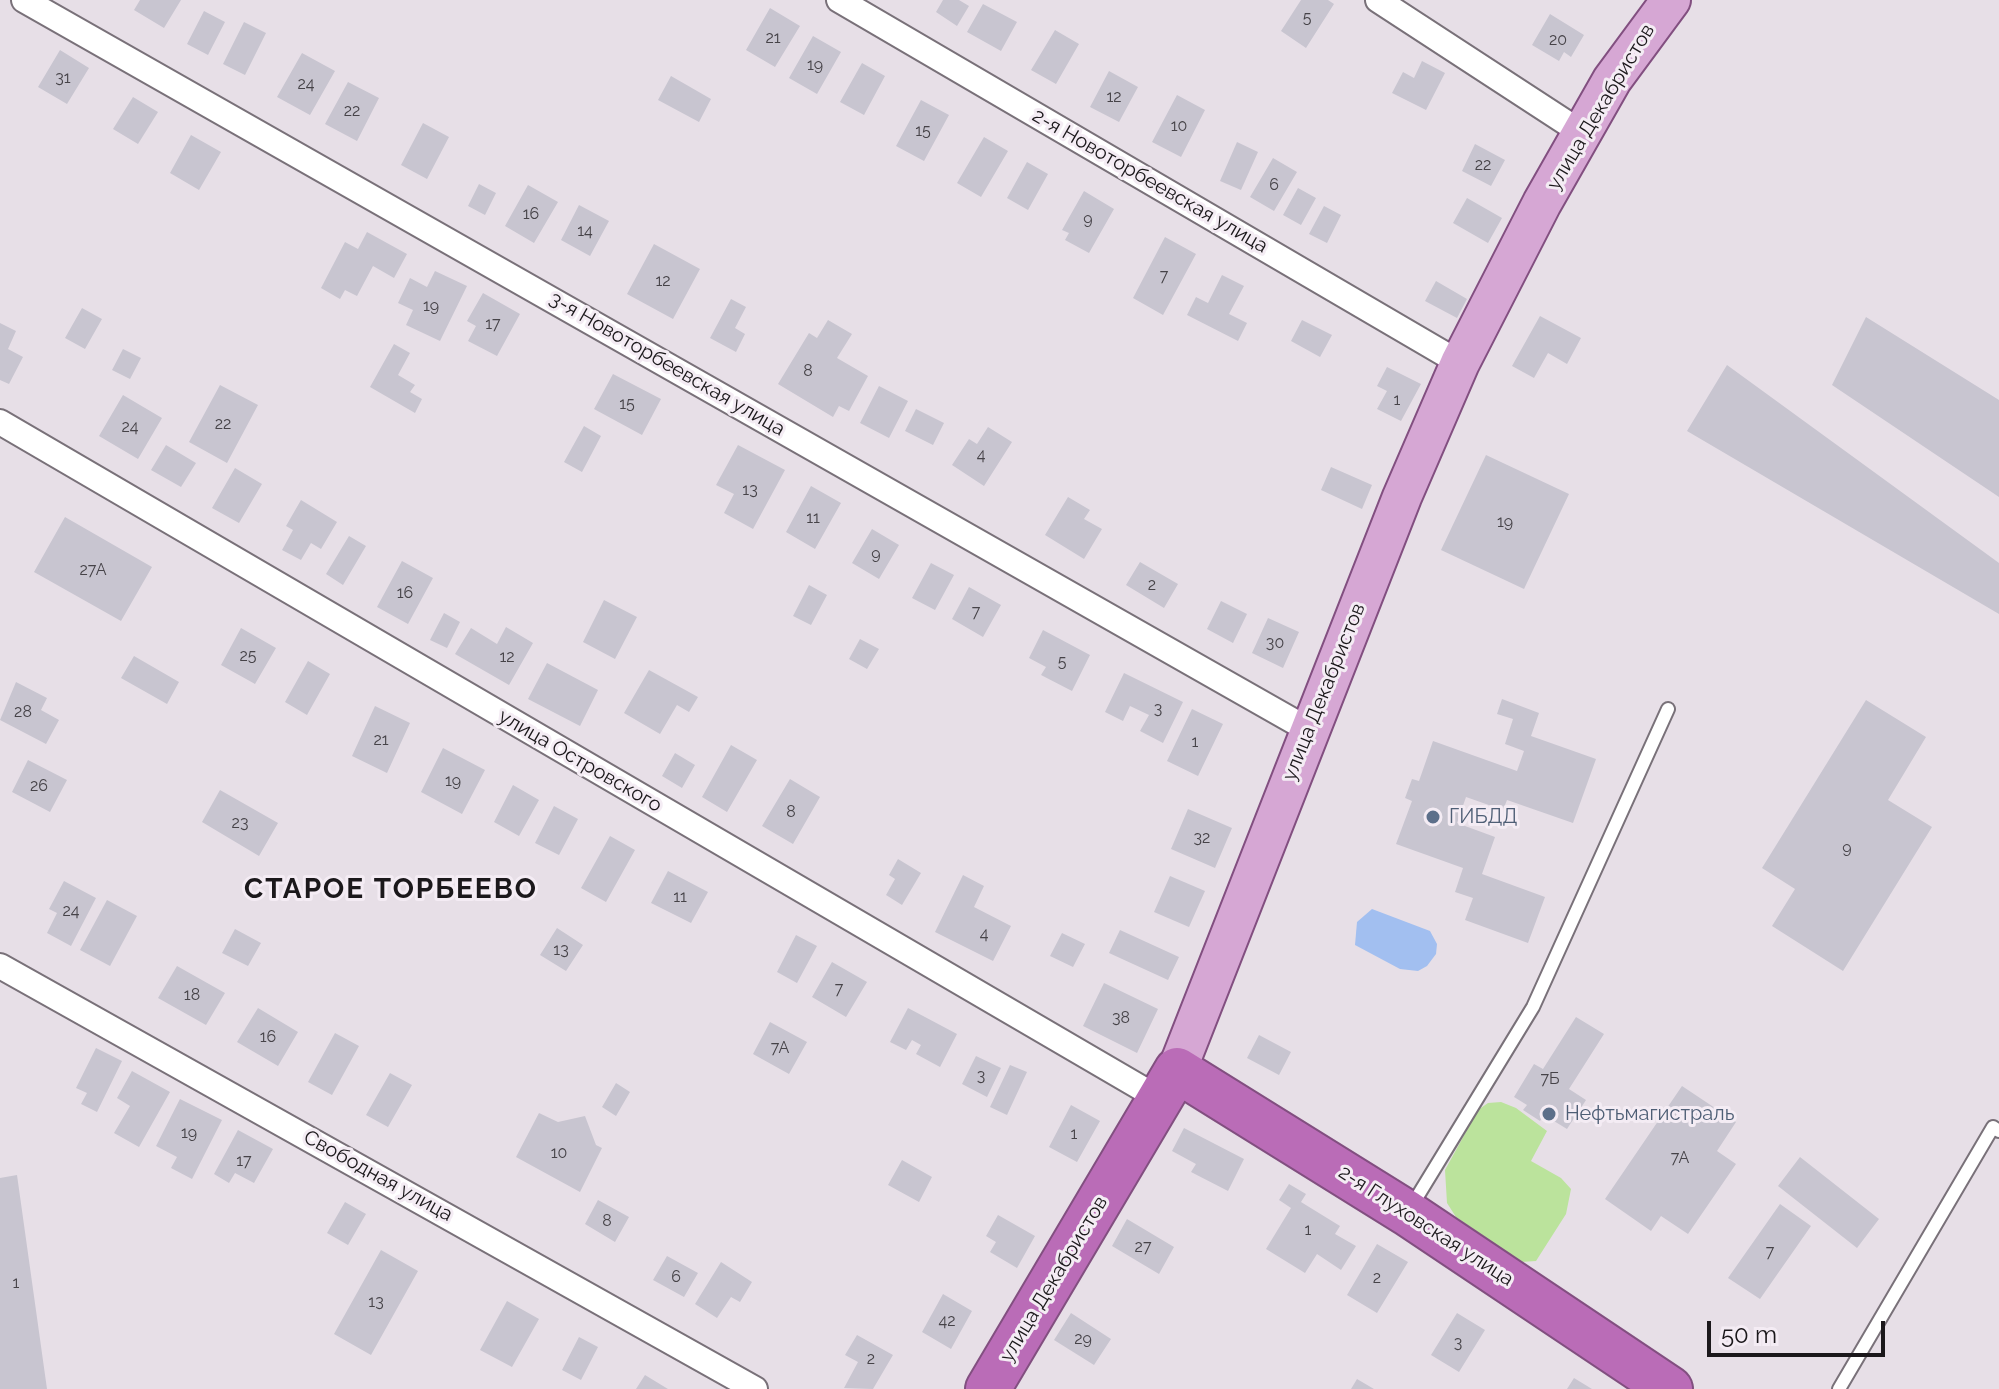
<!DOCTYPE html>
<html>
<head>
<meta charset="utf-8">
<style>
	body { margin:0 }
	#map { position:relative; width:1999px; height:1389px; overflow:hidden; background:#e7dfe7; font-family:Raleway,sans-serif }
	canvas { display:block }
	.scale { position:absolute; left:1707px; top:1321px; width:178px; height:36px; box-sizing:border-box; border:4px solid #1b181b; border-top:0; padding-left:10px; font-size:24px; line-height:28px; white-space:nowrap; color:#1b181b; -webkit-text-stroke:6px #f4ecf4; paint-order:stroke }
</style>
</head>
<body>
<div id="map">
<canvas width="1999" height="1389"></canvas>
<div class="scale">50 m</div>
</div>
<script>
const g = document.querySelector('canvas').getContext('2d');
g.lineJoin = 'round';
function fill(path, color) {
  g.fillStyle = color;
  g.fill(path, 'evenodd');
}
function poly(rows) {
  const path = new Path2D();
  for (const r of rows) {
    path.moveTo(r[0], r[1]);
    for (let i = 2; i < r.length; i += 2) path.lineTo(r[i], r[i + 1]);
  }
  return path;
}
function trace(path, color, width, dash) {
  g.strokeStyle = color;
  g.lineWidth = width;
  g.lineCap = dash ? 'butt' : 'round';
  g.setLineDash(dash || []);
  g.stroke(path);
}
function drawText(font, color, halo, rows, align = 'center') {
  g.font = font + ' Raleway,sans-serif';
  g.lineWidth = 6;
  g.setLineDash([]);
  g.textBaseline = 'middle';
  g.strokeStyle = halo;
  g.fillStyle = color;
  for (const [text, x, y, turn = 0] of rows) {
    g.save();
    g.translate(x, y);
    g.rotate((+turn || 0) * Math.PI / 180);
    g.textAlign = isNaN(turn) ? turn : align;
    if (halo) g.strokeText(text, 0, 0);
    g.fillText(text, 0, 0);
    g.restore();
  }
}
fill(poly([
	[1501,1102,1516,1108,1547,1131,1531,1161,1561,1178,1571,1189,1566,1214,1536,1261,1521,1262,1456,1217,1447,1203,1445,1170,1478,1110,1488,1103]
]), '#bbe39c');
fill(poly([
	[1372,909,1430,931,1437,944,1436,954,1427,966,1418,971,1400,969,1355,945,1357,922]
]), '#a2bff0');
fill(poly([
	[140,0,181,0,164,28,134,10],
	[943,0,959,0,969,6,957,26,936,12],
	[1301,0,1328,0,1334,4,1306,48,1281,31],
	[983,4,1017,22,1001,51,967,32],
	[770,8,800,26,775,67,746,50],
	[204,11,225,22,208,55,187,44],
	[1550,14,1584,35,1571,57,1564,52,1559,61,1532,45],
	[244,22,266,33,245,75,223,64],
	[1055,30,1079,44,1056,84,1031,70],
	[813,36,841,52,817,94,789,78],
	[60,50,89,68,67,104,38,87],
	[302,53,335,71,310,115,277,97],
	[1422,61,1445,73,1426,110,1392,93,1403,72,1414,78],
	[862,63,885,76,864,115,840,102],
	[1109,71,1138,87,1119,122,1090,107],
	[671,76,711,99,699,122,658,100],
	[348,82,379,98,357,141,325,124],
	[1177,95,1205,110,1181,157,1152,142],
	[133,97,158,112,138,144,113,129],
	[921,100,949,115,924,161,896,146],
	[423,123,449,137,427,179,401,165],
	[191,135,221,152,199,190,170,173],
	[984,137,1008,151,981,197,957,183],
	[1237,142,1258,152,1241,190,1220,181],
	[1475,144,1505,160,1491,186,1462,171],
	[1273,158,1297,172,1274,211,1250,197],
	[1027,162,1048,174,1028,210,1007,198],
	[479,184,496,193,485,215,468,206],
	[528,185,558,202,534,243,505,226],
	[1298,188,1316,198,1301,225,1283,215],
	[1084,191,1114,209,1089,253,1065,240,1069,233,1062,230],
	[1467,198,1502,218,1488,243,1453,223],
	[579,205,609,221,590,256,561,240],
	[1324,206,1341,215,1327,243,1309,234],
	[367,232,407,254,394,278,373,266,357,296,345,290,340,299,321,288,345,242,358,249],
	[1165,237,1196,254,1163,315,1133,298],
	[654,244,700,269,673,319,627,294],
	[435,271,467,286,440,341,406,325,413,310,398,303,410,278,427,287],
	[1222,275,1244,286,1229,314,1247,323,1238,341,1187,315,1196,297,1208,303],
	[1436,281,1467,299,1457,318,1425,301],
	[483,293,520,314,497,356,468,341,476,326,467,321],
	[731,299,746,307,735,328,745,334,736,352,710,338],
	[82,308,102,319,85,349,65,338],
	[1540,316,1581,338,1567,364,1548,353,1534,378,1512,366],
	[1866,317,1999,400,1999,497,1832,385],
	[828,320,852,334,837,358,868,376,849,411,839,406,833,417,778,384,809,333,817,338],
	[1302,320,1332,335,1320,357,1291,341],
	[0,323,16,331,8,349,23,357,9,384,0,380],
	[394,344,410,353,398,375,415,385,410,392,422,399,415,413,370,387],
	[123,349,141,358,130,379,112,370],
	[1727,365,1999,563,1999,614,1687,431],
	[1387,367,1421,384,1401,421,1377,409,1387,391,1377,386],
	[613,374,661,399,642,435,594,409],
	[220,385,258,405,227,463,189,442],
	[879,386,908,401,889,438,860,423],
	[123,395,162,418,138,459,99,436],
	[916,409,944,423,933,445,905,431],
	[584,426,601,436,582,472,564,462],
	[988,427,1012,442,984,486,952,465,969,439,977,444],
	[166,445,196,463,181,487,151,470],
	[738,445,785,470,753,529,724,513,734,494,716,485],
	[1486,455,1569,494,1524,589,1441,550],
	[1331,467,1372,485,1362,509,1321,490],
	[235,468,262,484,239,523,212,508],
	[811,486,841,503,815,549,786,532],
	[1068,497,1090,510,1084,519,1102,529,1084,559,1045,535],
	[301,500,337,522,321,549,311,543,301,560,282,550,293,530,286,526],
	[65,517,152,567,121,621,34,572],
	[872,529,899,545,879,579,852,563],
	[349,536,366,546,343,585,326,574],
	[402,561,433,578,408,624,377,607],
	[1140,562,1178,584,1164,608,1126,585],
	[931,563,954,575,935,610,912,598],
	[809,585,827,595,811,625,793,616],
	[969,587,1001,605,983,637,952,619],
	[604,600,637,617,615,659,583,642],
	[1221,601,1247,614,1233,643,1207,629],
	[444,613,460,622,447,648,430,640],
	[1268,618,1299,632,1283,668,1252,653],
	[506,627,533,643,509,685,455,654,471,628,497,644],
	[241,628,276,648,255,684,221,665],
	[1043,630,1090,655,1072,691,1041,675,1046,667,1029,658],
	[860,639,879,649,867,669,849,659],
	[134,656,179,682,167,704,121,678],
	[308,661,330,674,307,715,285,702],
	[547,663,598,690,580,726,528,699],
	[649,670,698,697,689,712,677,705,660,734,624,713],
	[1124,673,1183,702,1163,743,1140,731,1149,715,1130,706,1123,721,1105,712],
	[16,682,47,698,41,710,59,720,46,744,0,720],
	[1502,699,1539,713,1531,736,1596,759,1573,823,1507,800,1503,810,1466,797,1457,823,1495,837,1482,874,1545,897,1528,943,1465,920,1473,898,1455,892,1463,868,1396,844,1412,801,1405,798,1412,779,1419,781,1433,741,1517,771,1524,751,1505,744,1513,719,1497,714],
	[1866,700,1926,737,1888,800,1932,827,1843,971,1772,926,1795,889,1762,868],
	[375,706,410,723,387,773,352,756],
	[1192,709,1223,724,1198,776,1167,761],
	[731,745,757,760,727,812,702,797],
	[443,748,485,770,462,814,421,792],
	[675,753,695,765,682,788,662,776],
	[28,760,67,780,50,812,12,792],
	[790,779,820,797,793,844,762,826],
	[513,785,539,800,519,836,494,822],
	[220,790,278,823,259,856,202,822],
	[554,806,578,819,559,855,535,843],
	[1188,809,1232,828,1215,868,1171,849],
	[610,836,635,850,606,902,581,888],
	[898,859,921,873,902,905,886,895,895,879,889,875],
	[668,871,708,892,691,923,651,903],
	[963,875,984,886,974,907,1011,926,993,961,935,932],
	[1170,876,1205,891,1189,927,1154,912],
	[64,881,96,898,71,946,47,933,57,913,49,909],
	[107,900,137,916,110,966,80,950],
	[557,928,583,945,566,971,540,955],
	[235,929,261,943,248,966,222,953],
	[1120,930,1179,957,1168,980,1109,953],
	[1062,933,1085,944,1073,967,1050,956],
	[796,935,817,946,797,983,777,972],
	[832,962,867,982,846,1017,812,997],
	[177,966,225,993,206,1025,158,998],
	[1104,983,1158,1009,1137,1053,1083,1026],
	[258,1008,298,1032,278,1066,237,1042],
	[908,1008,957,1034,940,1067,916,1054,921,1045,912,1040,906,1050,890,1042],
	[1576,1017,1604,1034,1569,1089,1586,1100,1567,1129,1544,1115,1540,1121,1523,1110,1527,1105,1514,1097,1534,1064,1543,1069],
	[770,1022,807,1042,789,1074,753,1054],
	[335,1033,359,1046,332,1095,308,1082],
	[1259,1035,1291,1052,1279,1075,1247,1058],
	[96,1048,122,1061,97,1112,81,1104,87,1093,76,1088],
	[976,1056,1001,1068,987,1097,962,1084],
	[1010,1065,1027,1072,1007,1115,990,1107],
	[132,1071,170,1092,139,1147,114,1133,130,1106,117,1098],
	[390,1073,412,1085,388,1127,366,1115],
	[616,1083,630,1092,616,1116,602,1107],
	[1682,1086,1736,1122,1717,1151,1736,1164,1688,1234,1661,1216,1651,1231,1605,1199],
	[180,1099,222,1120,192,1179,171,1168,177,1157,156,1146],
	[1071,1105,1100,1121,1077,1162,1049,1147],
	[539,1113,558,1122,585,1116,596,1145,602,1148,580,1192,516,1157],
	[1184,1128,1244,1159,1228,1191,1191,1172,1196,1164,1172,1151],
	[238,1130,273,1149,254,1183,235,1173,229,1183,214,1174],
	[1800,1157,1879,1219,1857,1248,1778,1186],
	[902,1160,932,1177,919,1202,888,1185],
	[17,1175,47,1389,0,1389,0,1178],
	[1289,1184,1306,1194,1301,1202,1340,1226,1335,1234,1356,1246,1341,1270,1317,1254,1305,1273,1266,1249,1291,1208,1279,1200],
	[598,1200,629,1217,615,1242,585,1224],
	[345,1202,366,1214,348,1245,327,1233],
	[1780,1204,1811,1226,1760,1299,1728,1278],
	[998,1215,1035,1236,1017,1268,990,1252,996,1242,986,1236],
	[1127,1219,1174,1247,1159,1274,1112,1246],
	[1377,1244,1408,1262,1377,1313,1347,1295],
	[381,1250,418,1271,371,1355,334,1334],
	[667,1256,698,1273,684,1297,653,1280],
	[721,1262,752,1282,740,1302,731,1297,717,1318,695,1304],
	[943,1294,972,1311,951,1349,922,1332],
	[507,1301,539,1319,512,1367,480,1350],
	[1071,1313,1111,1339,1094,1365,1054,1340],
	[1457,1313,1485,1330,1459,1372,1431,1355],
	[857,1335,893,1355,873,1389,844,1388,858,1362,845,1355],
	[579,1337,598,1347,581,1380,562,1370],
	[645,1375,668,1389,636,1389],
	[1574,1378,1592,1389,1567,1389],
	[1357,1379,1374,1389,1351,1389]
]), '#c8c5d0');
const lane = poly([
	[1411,1207,1533,1007,1668,709],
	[1839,1389,1993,1127,1999,1131]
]);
const street = poly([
	[24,0,1309,730],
	[839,0,1460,363],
	[1378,0,1582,133],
	[0,422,1160,1099],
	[0,966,755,1389]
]);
const primary = poly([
	[1177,1070,1402,497,1460,363,1542,203,1612,80,1671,0]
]);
const highway = poly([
	[988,1389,1177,1070,1407,1213,1670,1389]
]);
trace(lane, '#797179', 16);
trace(street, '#797179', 28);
trace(primary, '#824f80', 42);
trace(highway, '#824f80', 48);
trace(lane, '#fff', 12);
trace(street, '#fff', 24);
trace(primary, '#d6a7d4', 38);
trace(highway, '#ba6cb7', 44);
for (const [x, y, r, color] of [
	[1433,817,8,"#5c6f8a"],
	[1549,1114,8,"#5c6f8a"]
]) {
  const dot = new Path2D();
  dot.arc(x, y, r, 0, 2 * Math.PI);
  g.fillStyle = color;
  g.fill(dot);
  trace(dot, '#f4ecf4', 3);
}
drawText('16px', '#464348', null, [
	["5",1307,18],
	["21",773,38],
	["20",1558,40],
	["19",815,65],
	["31",63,78],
	["24",306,84],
	["12",1114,97],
	["22",352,111],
	["10",1179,126],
	["15",923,131],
	["22",1483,165],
	["6",1274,185],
	["16",531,214],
	["9",1088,219],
	["14",585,231],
	["7",1164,276],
	["12",663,281],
	["19",431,306],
	["17",493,324],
	["8",808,371],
	["1",1397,400],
	["15",627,404],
	["22",223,424],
	["24",130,427],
	["4",981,455],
	["13",750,490],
	["11",813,518],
	["19",1505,522],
	["9",876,554],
	["27А",93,570],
	["2",1152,585],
	["16",405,593],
	["7",976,612],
	["30",1275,643],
	["25",248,656],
	["12",507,657],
	["5",1062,662],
	["3",1158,709],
	["28",23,712],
	["21",381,740],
	["1",1195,742],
	["19",453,781],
	["26",39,786],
	["8",791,812],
	["23",240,823],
	["32",1202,838],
	["9",1847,848],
	["11",680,897],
	["24",71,911],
	["4",984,934],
	["13",561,950],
	["7",839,989],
	["18",192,995],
	["38",1121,1018],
	["16",268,1037],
	["7А",780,1048],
	["3",981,1076],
	["7Б",1550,1079],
	["19",189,1133],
	["1",1074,1134],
	["10",559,1153],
	["7А",1680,1158],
	["17",244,1161],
	["8",607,1221],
	["1",1308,1230],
	["27",1143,1247],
	["7",1770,1252],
	["6",676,1277],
	["2",1377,1278],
	["1",16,1283],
	["13",376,1302],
	["42",947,1321],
	["29",1083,1339],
	["3",1458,1343],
	["2",871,1359]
]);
drawText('20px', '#1b181b', '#f4ecf4', [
	["улица Декабристов",1601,107,-59],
	["2-я Новоторбеевская улица",1150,181,30],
	["3-я Новоторбеевская улица",667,364,30],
	["улица Декабристов",1324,692,-68],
	["улица Островского",580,761,30],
	["Свободная улица",378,1176,29],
	["2-я Глуховская улица",1426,1226,33],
	["улица Декабристов",1054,1279,-59]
]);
drawText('20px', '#4e5e75', '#f4ecf4', [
	["ГИБДД",1449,817],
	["Нефтьмагистраль",1565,1114]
], 'left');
g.letterSpacing = '2px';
drawText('bold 28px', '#1b181b', '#f4ecf4', [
	["СТАРОЕ ТОРБЕЕВО",391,890]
]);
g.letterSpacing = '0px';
</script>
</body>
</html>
